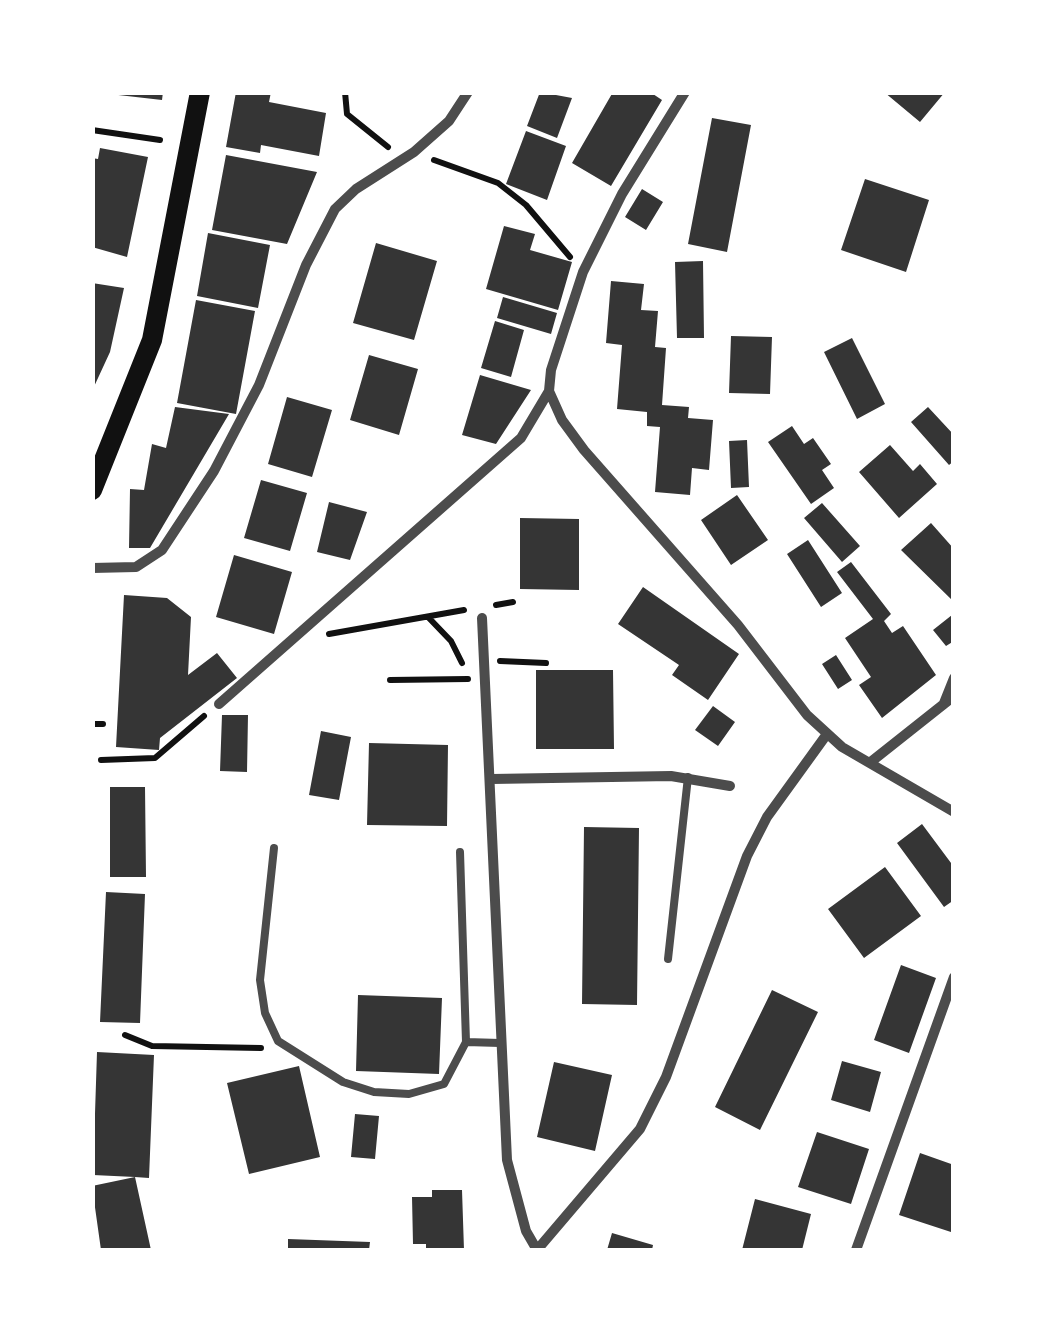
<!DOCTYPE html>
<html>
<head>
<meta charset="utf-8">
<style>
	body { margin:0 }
	#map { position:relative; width:1046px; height:1343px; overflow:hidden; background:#fff; font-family:Jost,sans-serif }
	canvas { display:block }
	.frame { position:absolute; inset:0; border:95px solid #fff; pointer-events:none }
</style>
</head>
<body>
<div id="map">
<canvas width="1046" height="1343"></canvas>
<div class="frame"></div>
</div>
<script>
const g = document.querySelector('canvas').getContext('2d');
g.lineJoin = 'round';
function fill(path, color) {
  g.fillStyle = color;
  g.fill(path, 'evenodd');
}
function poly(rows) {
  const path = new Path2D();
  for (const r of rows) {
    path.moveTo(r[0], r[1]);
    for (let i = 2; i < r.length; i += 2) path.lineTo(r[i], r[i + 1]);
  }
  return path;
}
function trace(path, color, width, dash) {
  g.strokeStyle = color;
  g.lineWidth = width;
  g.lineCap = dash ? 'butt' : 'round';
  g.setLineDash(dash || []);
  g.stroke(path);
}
fill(poly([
	[92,92,163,92,162,100],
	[236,92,271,92,269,102,326,113,319,156,261,145,260,153,226,147],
	[540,92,572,98,557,138,527,126],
	[613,92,650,92,662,100,611,186,572,163],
	[884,92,945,92,920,122],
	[712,118,751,125,727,252,688,244],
	[526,131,566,146,547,200,506,184],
	[100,148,148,157,127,257,92,247,92,158,98,159],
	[226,155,317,172,287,244,212,230],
	[865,179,929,200,906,272,841,250],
	[642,189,663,202,646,230,625,217],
	[504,226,535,234,530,250,572,262,558,310,486,289],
	[208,233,270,245,258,308,197,296],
	[376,243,437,261,414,340,353,323],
	[703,261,704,338,677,338,675,262],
	[611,281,644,284,641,310,658,311,655,347,666,348,662,405,689,407,688,418,713,420,709,470,692,468,690,495,655,492,660,427,647,426,647,412,617,409,622,345,606,343],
	[92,283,124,288,110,352,92,391],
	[503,297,557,313,551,334,497,318],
	[196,300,255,311,236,414,177,403],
	[495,321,524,330,511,377,481,368],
	[731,336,772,337,770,394,729,393],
	[852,338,885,404,857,419,824,352],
	[369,355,418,369,399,435,350,420],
	[480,375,531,390,496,444,462,435],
	[287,397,332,410,312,477,268,464],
	[175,407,229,414,150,548,129,548,130,489,144,490,152,444,166,448],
	[928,407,954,435,954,461,949,465,911,422],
	[792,426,804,444,813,438,831,464,822,470,834,488,811,504,768,442],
	[747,440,749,487,731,488,729,441],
	[890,445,913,471,920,464,937,484,899,518,859,472],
	[261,480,307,493,290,551,244,538],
	[737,495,768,540,731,565,701,520],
	[329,502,367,512,350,560,317,552],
	[822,503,860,546,842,562,804,518],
	[520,518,579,519,579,590,520,589],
	[931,523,954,549,954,602,901,550],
	[808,540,842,593,821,607,787,554],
	[234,555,292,572,274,634,216,617],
	[851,562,891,614,884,621,892,633,903,626,936,675,882,718,859,685,871,677,845,638,873,619,837,572],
	[643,587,739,654,708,700,672,675,679,665,618,624],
	[124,595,167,598,191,617,188,675,217,653,237,678,160,738,159,750,116,747],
	[952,615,954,641,946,646,933,630],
	[836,655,852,680,838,689,822,664],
	[536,670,613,670,614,749,536,749],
	[713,706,735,722,718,746,695,730],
	[222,715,248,715,247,772,220,771],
	[321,731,351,737,339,800,309,795],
	[369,743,448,745,447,826,367,825],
	[110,787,145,787,146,877,110,877],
	[922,824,954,867,954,900,944,907,897,843],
	[584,827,639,828,637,1005,582,1004],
	[885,867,921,916,864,958,828,909],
	[106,892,145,894,140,1023,100,1022],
	[901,965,936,978,909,1053,874,1040],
	[772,990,818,1012,760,1130,715,1107],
	[358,995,442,998,439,1074,356,1071],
	[97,1052,154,1055,149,1178,135,1177,151,1250,101,1250,92,1186,135,1177,93,1175],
	[842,1061,881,1072,870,1112,831,1100],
	[554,1062,612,1075,595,1151,537,1137],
	[299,1066,320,1157,249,1174,227,1083],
	[355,1114,379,1116,375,1159,351,1157],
	[817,1132,869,1149,851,1204,798,1187],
	[920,1153,954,1165,954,1233,899,1215],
	[432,1190,462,1190,464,1250,426,1250,426,1244,413,1244,412,1197,432,1197],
	[755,1199,811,1214,802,1250,742,1250],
	[612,1233,653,1245,652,1250,607,1250],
	[288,1239,370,1242,369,1250,288,1250]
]), '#353535');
trace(poly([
	[345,92,347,114,388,147],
	[92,130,160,140],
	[434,160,498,183,526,205,570,257],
	[496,605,513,602],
	[428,617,451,641,462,663],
	[329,634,464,610],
	[500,661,546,663],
	[390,680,468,679],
	[92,724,103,724],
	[101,760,155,758,204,716],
	[125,1035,152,1046,261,1048]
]), '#111', 6);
trace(poly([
	[274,848,260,980,265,1013,278,1041,343,1082,374,1092,409,1094,444,1084,466,1042,500,1043],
	[460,852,466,1042],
	[668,959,688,777]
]), '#4c4c4c', 8);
trace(poly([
	[549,391,562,420,584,450,738,625,807,715,842,747,954,812],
	[92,568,136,567,162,550,214,471,259,385,306,265,335,209,356,189,414,152,449,121,468,92],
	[482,618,507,1160,526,1231,537,1250],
	[944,703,954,678],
	[219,704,521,438,549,391,551,370,583,272,622,194,685,92],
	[872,761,954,696],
	[492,779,671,776,730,786],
	[537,1250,640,1129,666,1077,747,856,767,817,827,734],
	[856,1250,954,977]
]), '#4c4c4c', 10);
trace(poly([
	[92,490,152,340,200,92]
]), '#111', 20);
</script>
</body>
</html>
